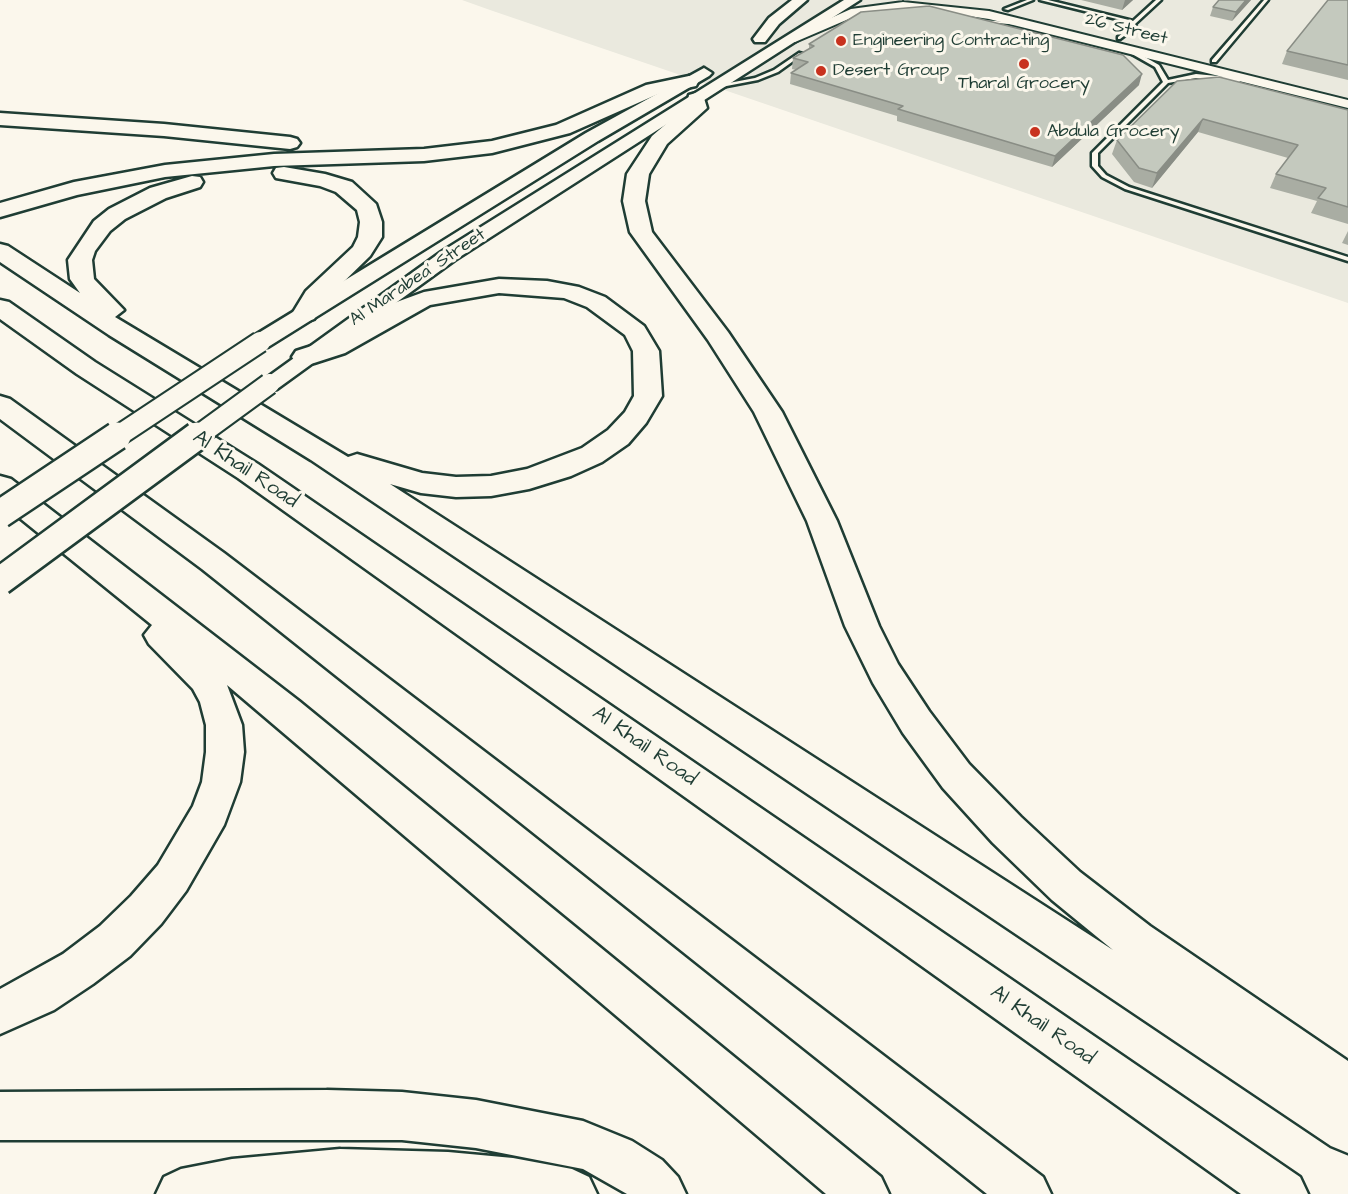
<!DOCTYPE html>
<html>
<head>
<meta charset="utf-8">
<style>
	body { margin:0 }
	canvas { display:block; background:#fbf7ec }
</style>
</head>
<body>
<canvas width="1348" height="1194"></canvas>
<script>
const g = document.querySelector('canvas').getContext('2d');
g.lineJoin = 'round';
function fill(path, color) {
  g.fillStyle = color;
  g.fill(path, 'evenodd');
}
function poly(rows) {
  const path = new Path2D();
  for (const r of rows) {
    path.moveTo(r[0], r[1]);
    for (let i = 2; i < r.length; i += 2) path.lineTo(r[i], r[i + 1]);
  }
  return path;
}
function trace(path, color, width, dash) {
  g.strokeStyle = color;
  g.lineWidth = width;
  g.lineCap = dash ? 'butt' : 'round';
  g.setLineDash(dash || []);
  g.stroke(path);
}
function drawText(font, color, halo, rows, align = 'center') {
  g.font = font + ' "Architects Daughter",sans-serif';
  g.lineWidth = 6;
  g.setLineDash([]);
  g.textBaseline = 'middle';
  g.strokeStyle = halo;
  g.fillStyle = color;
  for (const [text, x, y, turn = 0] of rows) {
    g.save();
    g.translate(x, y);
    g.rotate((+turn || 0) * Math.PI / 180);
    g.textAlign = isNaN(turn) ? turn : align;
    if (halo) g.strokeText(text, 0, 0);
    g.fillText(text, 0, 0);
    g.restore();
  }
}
fill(poly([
	[462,0,1348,0,1348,303,490,10]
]), '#eae9de');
const service = poly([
	[1027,0,1033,0,1008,10,1004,9,1027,0],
	[1040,0,1048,0,1133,21,1156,0,1161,0,1135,24,1136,27,1120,39,1118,39,1118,37,1131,26,1129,22,1040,0],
	[1264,0,1268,0,1216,62,1212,62,1212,60,1264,0],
	[982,20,1021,23,1023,24,1021,25,984,22,982,20],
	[1132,52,1136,52,1159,65,1168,80,1196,74,1239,78,1242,80,1239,82,1196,78,1168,83,1098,153,1098,166,1106,175,1129,187,1348,257,1348,261,1125,189,1102,177,1092,166,1092,153,1163,82,1155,67,1132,54,1132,52],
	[799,53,803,54,778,72,758,80,716,88,713,86,755,78,774,70,799,53]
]);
const tertiary = poly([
	[903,2,989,11,1348,100,1348,108,989,19,942,12,903,10,858,15,795,42,785,42,784,39,851,9,903,2]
]);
const secondary = poly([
	[792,0,807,0,779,24,765,42,755,42,753,39,769,18,792,0],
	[844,0,860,0,455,260,277,389,269,391,261,389,258,384,441,252,844,0],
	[704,68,712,73,709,76,598,141,268,347,252,347,249,342,252,337,586,133,704,68]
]);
const motorway = poly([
	[689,76,698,82,696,86,658,94,570,133,492,153,424,161,274,166,165,177,77,195,0,217,0,203,74,182,165,165,274,154,424,149,492,141,556,125,646,85,689,76],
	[696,93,703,95,707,108,667,144,649,174,645,201,652,232,728,332,782,412,837,521,879,626,898,664,929,711,969,764,1021,817,1080,872,1150,926,1348,1061,1348,1153,1331,1146,311,460,109,335,0,262,0,244,8,246,80,293,70,279,68,260,94,221,109,209,150,188,192,176,200,177,203,182,200,187,166,198,125,219,110,231,95,251,92,260,94,279,124,310,115,317,348,457,357,454,422,473,456,477,491,476,527,469,582,448,608,430,625,412,634,396,633,351,625,335,587,307,564,298,499,293,430,305,345,353,314,363,305,365,296,363,292,357,296,351,327,341,394,303,424,292,499,279,547,281,579,287,605,297,644,326,659,351,662,396,646,423,628,444,602,462,571,476,529,489,491,496,456,497,421,493,390,484,1113,950,1052,900,993,843,943,788,903,733,873,683,845,626,807,521,754,412,708,340,630,232,623,201,627,174,652,136,687,106,689,95,696,93],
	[0,113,164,124,290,137,297,139,300,143,297,147,290,149,164,136,0,125,0,113],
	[284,167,325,174,352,182,376,204,382,222,382,237,370,256,325,300,314,319,305,322,296,319,292,314,306,291,353,247,358,237,360,222,357,210,336,192,320,186,276,178,273,173,276,168,284,167],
	[0,300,9,302,95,362,258,464,1300,1177,1308,1194,1241,1194,238,478,77,374,0,319,0,300],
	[0,396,10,399,224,553,1043,1177,1051,1194,987,1194,202,569,0,419,0,396],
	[0,476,11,479,299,701,881,1177,889,1194,826,1194,227,685,242,725,244,752,240,782,224,825,186,891,161,924,130,956,93,984,54,1010,0,1034,0,989,63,954,100,926,131,896,158,865,193,806,202,782,206,752,206,725,200,702,193,689,149,644,144,635,152,625,0,502,0,476],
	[327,1090,402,1092,476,1100,583,1121,632,1141,662,1160,678,1177,686,1194,627,1194,583,1169,476,1148,402,1140,0,1140,0,1092,327,1090],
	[340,1149,448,1152,513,1158,572,1169,589,1177,597,1194,156,1194,164,1177,181,1169,232,1159,340,1149]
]);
trace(service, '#1f3d34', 5);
trace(tertiary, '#1f3d34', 4);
trace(secondary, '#1f3d34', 5);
trace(motorway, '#1f3d34', 5);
fill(service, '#fbf7ec');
fill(tertiary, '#fbf7ec');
fill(secondary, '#fbf7ec');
fill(motorway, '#fbf7ec');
const secondaryBridgeFar1 = poly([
	[115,438,260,342],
	[195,438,269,384]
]);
const secondaryBridge = poly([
	[0,514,117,436],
	[0,581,197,436]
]);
trace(secondaryBridgeFar1, '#1f3d34', 24, []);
trace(secondaryBridge, '#1f3d34', 32, []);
trace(secondaryBridgeFar1, '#fbf7ec', 20);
trace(secondaryBridge, '#fbf7ec', 27);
fill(poly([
	[1081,0,1133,0,1122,10],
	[1219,0,1251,0,1232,21,1210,16,1213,7],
	[1348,0,1348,80,1282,64,1287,51],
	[809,44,1139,85,1052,167,897,121,897,116,790,84,791,73,796,70,792,69,793,58,809,49],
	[1177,81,1348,110,1348,224,1311,213,1317,201,1270,188,1276,174,1288,158,1198,132,1152,188,1134,182,1112,154,1117,140],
	[1348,231,1348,245,1342,243]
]), '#a9ada3');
fill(poly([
	[1125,0,1133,0,1122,10],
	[1246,0,1251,0,1232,21,1236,12],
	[1142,74,1139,85,1052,167,1055,156],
	[1203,119,1198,132,1152,188,1157,173]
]), '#898d85');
const building = poly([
	[1219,0,1246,0,1236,12,1213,7,1219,0],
	[1328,0,1348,0,1348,65,1287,51,1328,0],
	[929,6,1123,55,1142,74,1055,156,898,109,903,106,791,73,808,62,793,58,814,46,809,44,861,12,929,6],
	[1219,77,1348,110,1348,207,1318,198,1326,188,1276,174,1298,145,1203,119,1157,173,1139,168,1117,140,1177,81,1219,77]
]);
fill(building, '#c4c9be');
trace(building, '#898d85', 1.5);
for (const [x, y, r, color] of [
	[841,41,6,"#c8321e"],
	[1024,64,6,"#c8321e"],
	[821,71,6,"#c8321e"],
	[1035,132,6,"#c8321e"]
]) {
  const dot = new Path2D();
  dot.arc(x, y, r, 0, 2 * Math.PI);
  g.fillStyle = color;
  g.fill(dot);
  trace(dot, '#fbf7ec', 2);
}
drawText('18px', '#1f3d34', '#fbf7ec', [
	["26 Street",1126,30,14],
	["Al Marabea' Street",418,278,-34]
]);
drawText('18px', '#1f3d34', '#fbf7ec', [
	["Engineering Contracting",853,41],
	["Desert Group",833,71],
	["Tharal Grocery",1024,84,"center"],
	["Abdula Grocery",1047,132]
], 'left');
drawText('21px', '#1f3d34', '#fbf7ec', [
	["Al Khail Road",245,470,34],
	["Al Khail Road",644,747,35],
	["Al Khail Road",1042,1026,35]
]);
</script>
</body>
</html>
